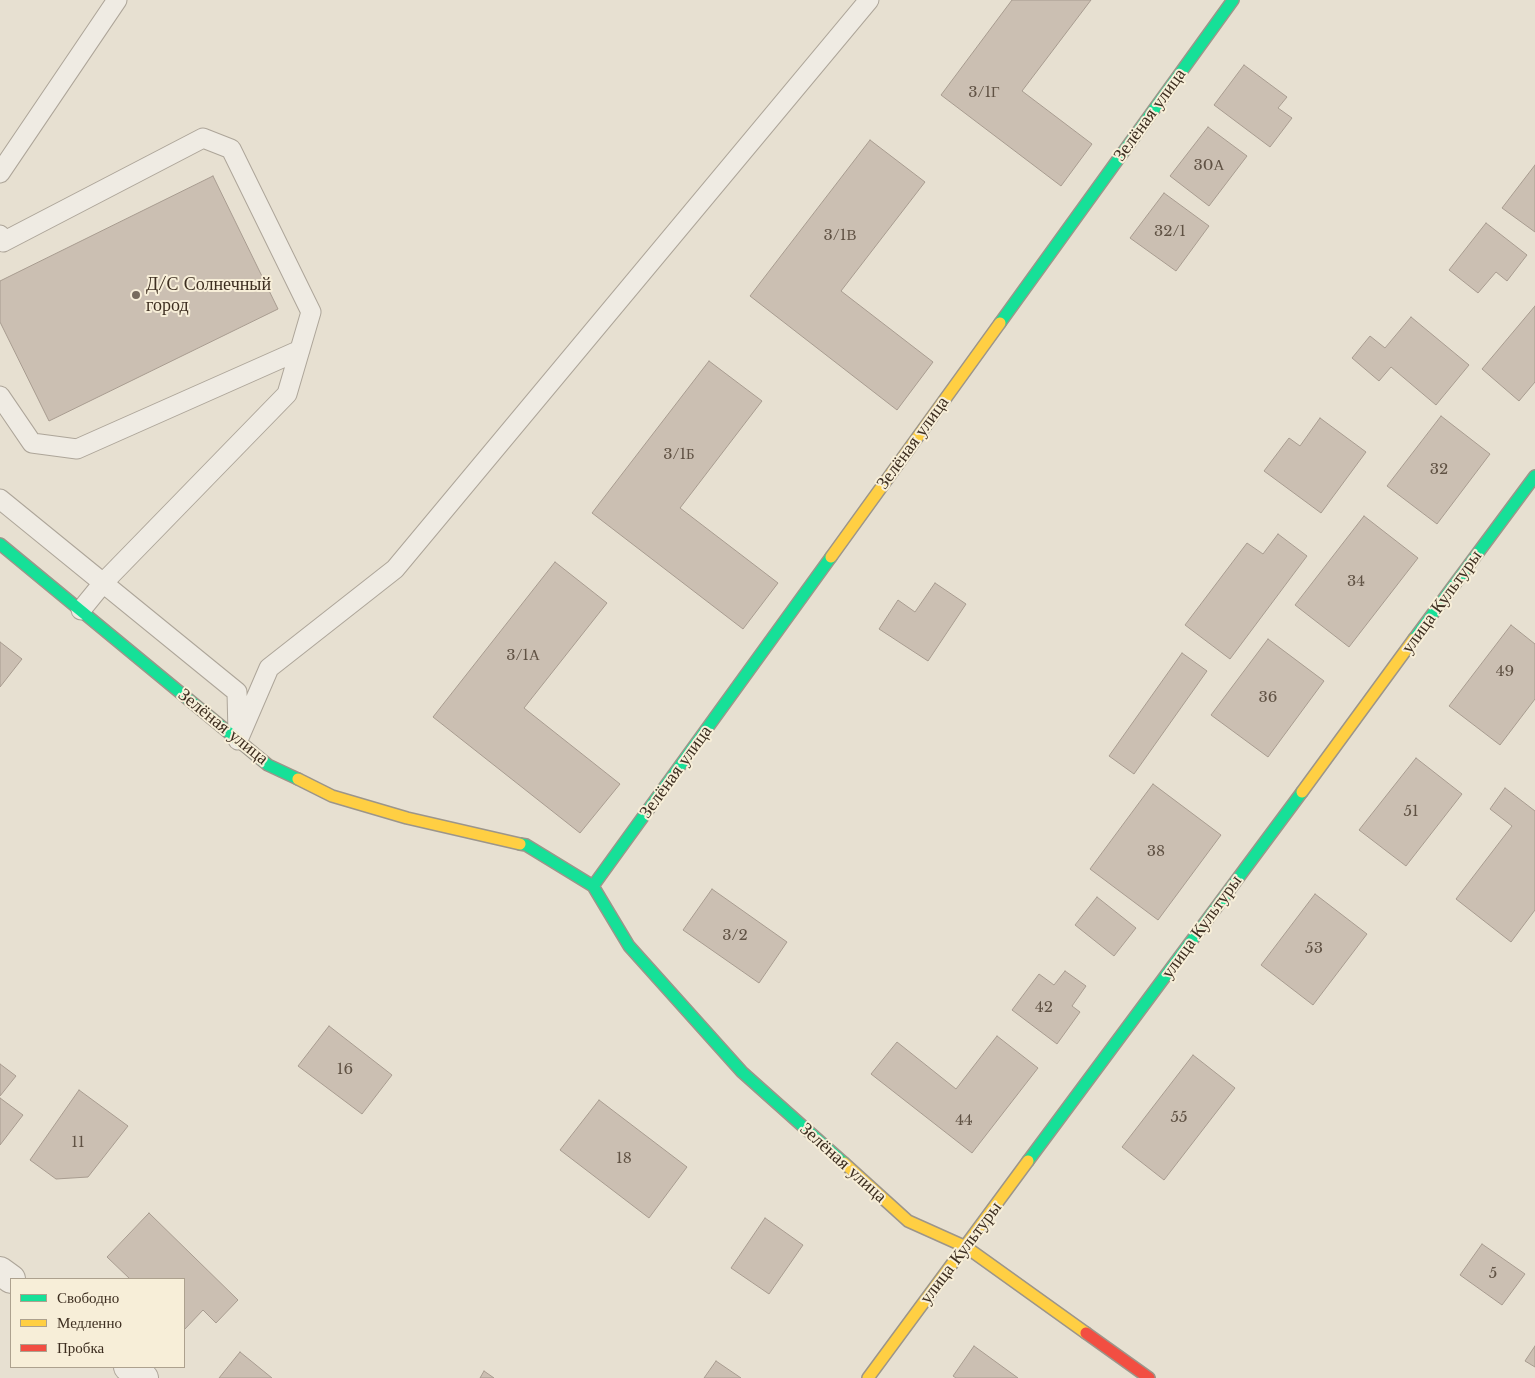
<!DOCTYPE html>
<html>
<head>
<meta charset="utf-8">
<style>
	body { margin:0 }
	#map { position:relative; width:1535px; height:1378px; overflow:hidden; background:#e7e0d1; font-family:"Libre Baskerville",serif }
	canvas { display:block }
	.legend { position:absolute; left:10px; top:1278px; width:175px; height:90px; box-sizing:border-box; background:#f7eed8; border:1px solid #ada18e; margin:0; padding:6px 9px; list-style:none; font-size:15px; color:#3d2e20 }
	.legend li { display:flex; align-items:center; gap:10px; height:25px }
	.legend b { width:25px; border:1px solid #ada18e }
</style>
</head>
<body>
<div id="map">
<canvas width="1535" height="1378"></canvas>
<ul class="legend">
<li><b style="height:6px;background:#16e098"></b>Свободно</li>
<li><b style="height:6px;background:#ffcf43"></b>Медленно</li>
<li><b style="height:6px;background:#f24e42"></b>Пробка</li>
</ul>
</div>
<script>
const g = document.querySelector('canvas').getContext('2d');
g.lineJoin = 'round';
function fill(path, color) {
  g.fillStyle = color;
  g.fill(path, 'evenodd');
}
function poly(rows) {
  const path = new Path2D();
  for (const r of rows) {
    path.moveTo(r[0], r[1]);
    for (let i = 2; i < r.length; i += 2) path.lineTo(r[i], r[i + 1]);
  }
  return path;
}
function trace(path, color, width, dash) {
  g.strokeStyle = color;
  g.lineWidth = width;
  g.lineCap = dash ? 'butt' : 'round';
  g.setLineDash(dash || []);
  g.stroke(path);
}
function drawText(font, color, halo, rows, align = 'center') {
  g.font = font + ' "Libre Baskerville",serif';
  g.lineWidth = 4;
  g.setLineDash([]);
  g.textBaseline = 'middle';
  g.strokeStyle = halo;
  g.fillStyle = color;
  for (const [text, x, y, turn = 0] of rows) {
    g.save();
    g.translate(x, y);
    g.rotate((+turn || 0) * Math.PI / 180);
    g.textAlign = isNaN(turn) ? turn : align;
    if (halo) g.strokeText(text, 0, 0);
    g.fillText(text, 0, 0);
    g.restore();
  }
}
const building = poly([
	[1012,0,1091,0,1022,91,1092,144,1061,186,941,95,1012,0],
	[1244,65,1287,97,1278,108,1292,118,1270,147,1214,105,1244,65],
	[1208,127,1247,156,1209,206,1170,176,1208,127],
	[870,140,925,182,841,291,933,362,897,410,750,296,870,140],
	[1535,165,1535,232,1502,208,1535,165],
	[213,176,278,309,49,421,0,322,0,281,213,176],
	[1164,193,1209,226,1176,271,1130,238,1164,193],
	[1486,223,1527,255,1507,281,1496,272,1478,293,1449,270,1486,223],
	[1535,306,1535,382,1519,401,1482,369,1535,306],
	[1411,317,1469,365,1436,405,1391,367,1379,381,1352,358,1370,336,1385,348,1411,317],
	[709,361,762,401,680,508,778,583,743,629,592,513,709,361],
	[1441,416,1490,454,1437,524,1387,486,1441,416],
	[1320,418,1366,452,1321,513,1264,471,1289,438,1300,446,1320,418],
	[1364,516,1418,558,1349,647,1295,605,1364,516],
	[1278,534,1307,556,1230,659,1185,625,1247,543,1263,554,1278,534],
	[555,562,607,603,524,708,620,784,580,833,433,717,555,562],
	[935,583,966,604,928,661,879,629,898,600,915,612,935,583],
	[1511,625,1535,644,1535,699,1500,745,1449,706,1511,625],
	[1268,639,1324,681,1268,757,1211,715,1268,639],
	[0,642,22,659,0,687,0,642],
	[1182,653,1207,671,1134,774,1109,756,1182,653],
	[1416,758,1462,794,1406,866,1359,830,1416,758],
	[1153,784,1221,835,1158,920,1090,869,1153,784],
	[1505,788,1535,811,1535,910,1511,942,1456,899,1512,826,1490,809,1505,788],
	[712,889,787,942,759,983,683,930,712,889],
	[1315,894,1367,934,1313,1005,1261,965,1315,894],
	[1097,897,1136,928,1114,956,1075,925,1097,897],
	[1065,971,1086,986,1072,1006,1080,1012,1057,1044,1012,1010,1039,974,1054,985,1065,971],
	[329,1026,392,1075,362,1114,298,1066,329,1026],
	[997,1036,1038,1068,972,1153,871,1074,897,1042,956,1089,997,1036],
	[1193,1055,1235,1088,1164,1180,1122,1147,1193,1055],
	[0,1064,16,1076,0,1096,0,1064],
	[79,1090,128,1126,88,1177,56,1179,30,1160,79,1090],
	[0,1098,23,1115,0,1145,0,1098],
	[599,1100,687,1167,649,1218,560,1150,599,1100],
	[149,1213,238,1300,216,1323,203,1310,184,1330,184,1279,130,1279,107,1257,149,1213],
	[765,1218,803,1245,769,1294,731,1268,765,1218],
	[1482,1244,1525,1274,1502,1305,1460,1275,1482,1244],
	[974,1346,1018,1378,956,1378,953,1376,974,1346],
	[1535,1346,1535,1367,1525,1361,1535,1346],
	[240,1352,272,1378,219,1378,240,1352],
	[716,1361,741,1378,704,1378,716,1361],
	[484,1371,494,1378,480,1378,484,1371]
]);
fill(building, '#cbbfb2');
trace(building, '#a89c90', 1);
const lane = poly([
	[0,173,117,0],
	[0,235,3,242,203,138,231,149,311,312,287,394,103,583,81,610],
	[0,396,32,443,77,449,300,350],
	[0,499,237,692,238,734],
	[238,740,269,668,395,569,869,0]
]);
const street = poly([
	[0,1271,11,1279],
	[128,1367,144,1378]
]);
const fast = poly([
	[1000,323,1233,0],
	[0,544,268,765,298,779],
	[1414,639,1535,476],
	[520,844,526,845,593,886,629,946,742,1072,844,1163],
	[593,886,831,557],
	[1028,1161,1302,792]
]);
const slow = poly([
	[831,557,1000,323],
	[298,779,332,796,407,818,520,844],
	[1302,792,1414,639],
	[844,1163,908,1221,966,1247,1086,1333],
	[868,1378,1028,1161]
]);
const jam = poly([
	[1086,1333,1149,1378]
]);
trace(lane, '#ada599', 21);
trace(street, '#ada599', 30);
trace(fast, '#9c958a', 14);
trace(slow, '#9c958a', 14);
trace(jam, '#9c958a', 14);
trace(lane, '#efebe3', 19);
trace(street, '#efebe3', 28);
trace(fast, '#16e098', 11);
trace(slow, '#ffcf43', 11);
trace(jam, '#f24e42', 11);
for (const [x, y, r, color] of [
	[136,295,5,"#786c5e"]
]) {
  const dot = new Path2D();
  dot.arc(x, y, r, 0, 2 * Math.PI);
  g.fillStyle = color;
  g.fill(dot);
  trace(dot, '#f7eed8', 2);
}
drawText('15px', '#605244', null, [
	["3/1Г",984,93],
	["30А",1209,166],
	["32/1",1170,232],
	["3/1В",840,236],
	["3/1Б",679,455],
	["32",1439,470],
	["34",1356,582],
	["3/1А",523,656],
	["49",1505,672],
	["36",1268,698],
	["51",1411,812],
	["38",1156,852],
	["3/2",735,936],
	["53",1314,949],
	["42",1044,1008],
	["16",345,1070],
	["55",1179,1118],
	["44",964,1121],
	["11",78,1143],
	["18",624,1159],
	["5",1493,1274]
]);
drawText('18px', '#3d2e20', '#f7eed8', [
	["Зелёная улица",1150,115,-54],
	["Зелёная улица",913,443,-54],
	["улица Культуры",1442,602,-54],
	["Зелёная улица",223,727,39],
	["Зелёная улица",676,772,-54],
	["улица Культуры",1202,927,-54],
	["Зелёная улица",843,1163,42],
	["улица Культуры",961,1253,-53]
]);
drawText('18px', '#3d2e20', '#f7eed8', [
	["Д/С Солнечный",146,285],
	["город",146,306]
], 'left');
</script>
</body>
</html>
